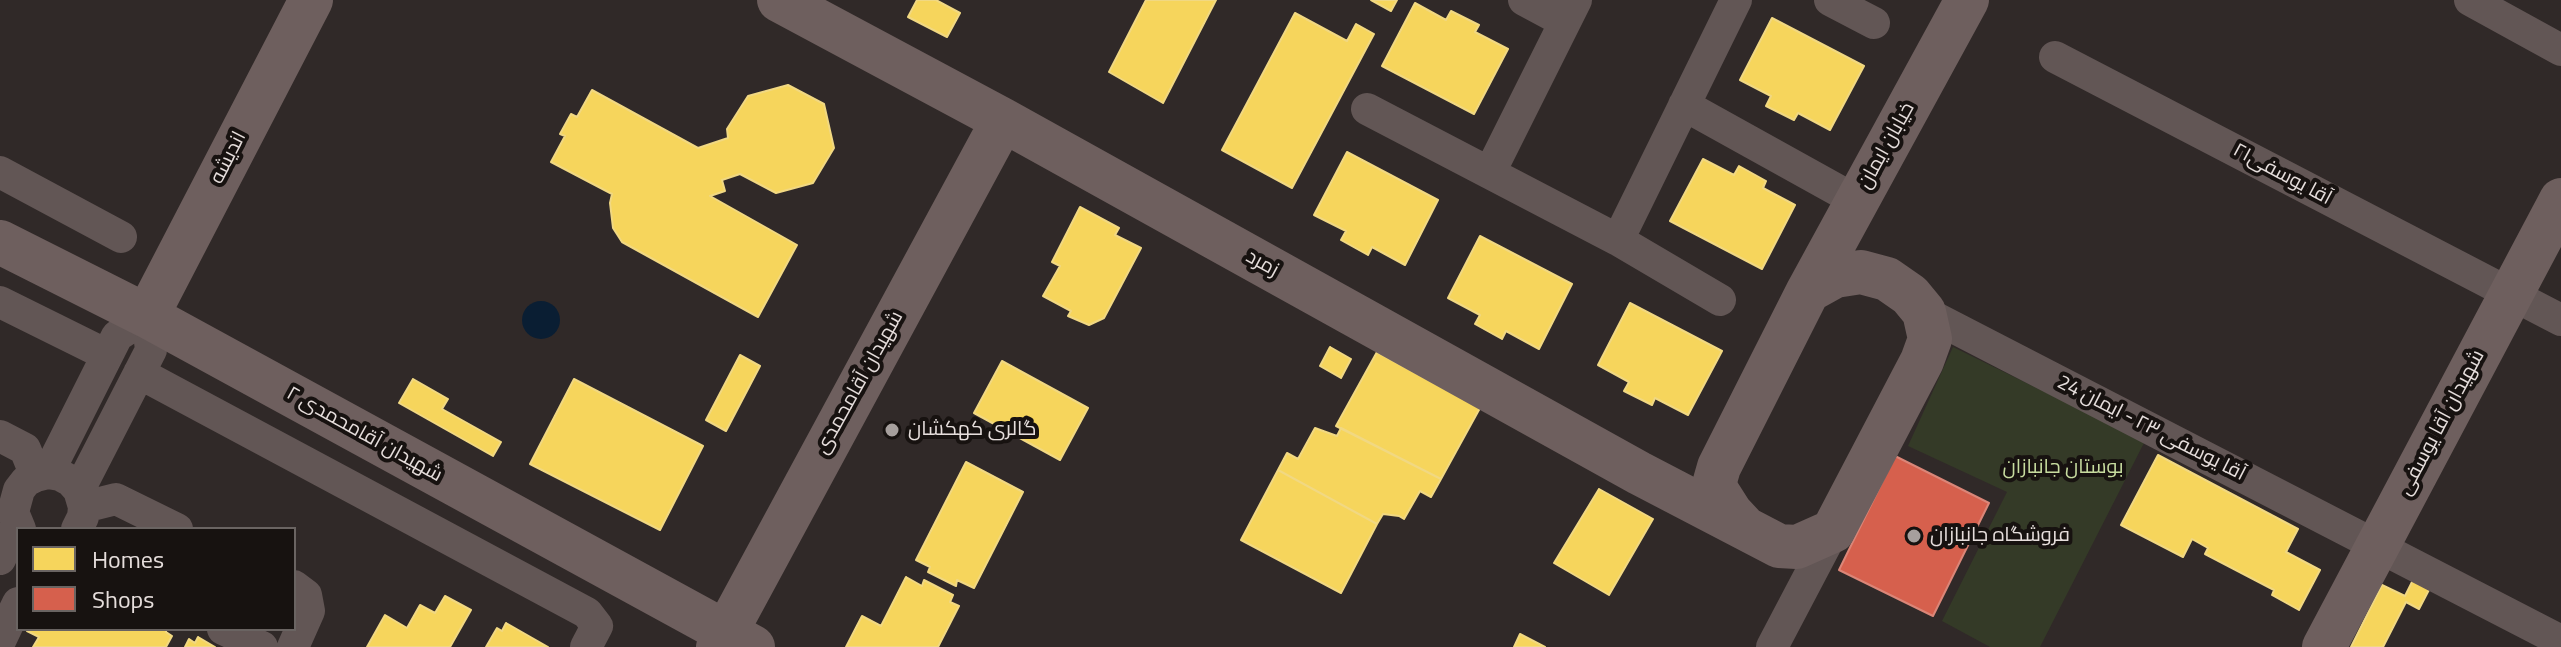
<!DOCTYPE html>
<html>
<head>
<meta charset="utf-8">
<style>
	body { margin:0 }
	#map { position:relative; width:2561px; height:647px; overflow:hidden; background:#302928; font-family:"Titillium Web",sans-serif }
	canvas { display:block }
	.legend { position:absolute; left:16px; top:527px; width:280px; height:104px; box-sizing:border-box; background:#171210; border:2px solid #6a6462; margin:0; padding:10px 14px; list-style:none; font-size:24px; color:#e6dedc }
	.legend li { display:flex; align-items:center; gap:16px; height:40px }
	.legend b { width:40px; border:2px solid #6a6462 }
</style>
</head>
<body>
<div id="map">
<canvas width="2561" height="647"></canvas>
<ul class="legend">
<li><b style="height:22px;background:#f6d55c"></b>Homes</li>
<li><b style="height:22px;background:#d6604d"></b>Shops</li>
</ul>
</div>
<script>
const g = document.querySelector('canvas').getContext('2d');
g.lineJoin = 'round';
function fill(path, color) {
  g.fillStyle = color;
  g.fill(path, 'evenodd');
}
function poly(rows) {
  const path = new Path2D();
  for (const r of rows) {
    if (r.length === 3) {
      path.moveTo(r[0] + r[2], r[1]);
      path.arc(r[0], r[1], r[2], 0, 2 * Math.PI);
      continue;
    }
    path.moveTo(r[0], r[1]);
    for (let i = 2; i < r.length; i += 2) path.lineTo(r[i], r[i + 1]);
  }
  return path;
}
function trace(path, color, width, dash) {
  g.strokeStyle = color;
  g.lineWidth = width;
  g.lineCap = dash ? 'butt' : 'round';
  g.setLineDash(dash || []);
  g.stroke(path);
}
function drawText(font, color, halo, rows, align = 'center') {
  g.font = font + ' "Titillium Web",Cairo,sans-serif';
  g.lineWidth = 8;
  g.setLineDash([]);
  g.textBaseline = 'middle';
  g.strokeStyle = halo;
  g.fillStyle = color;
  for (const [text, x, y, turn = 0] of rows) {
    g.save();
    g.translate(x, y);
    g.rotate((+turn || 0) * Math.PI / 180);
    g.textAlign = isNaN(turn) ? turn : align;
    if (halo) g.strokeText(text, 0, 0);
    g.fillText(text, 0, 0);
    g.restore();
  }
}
fill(poly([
	[1953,347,2145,441,2040,647,1990,647,1942,621,2007,492,1908,446]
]), '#343a27');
fill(poly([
	[541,320,19]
]), '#0a1e33');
const homes = poly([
	[917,0,936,0,960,13,947,37,908,17,917,0],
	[1146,0,1216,0,1163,103,1109,72,1146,0],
	[1371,0,1397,0,1391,11,1371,0],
	[1415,3,1446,20,1451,11,1479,25,1475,32,1508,49,1474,114,1382,66,1415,3],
	[1295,13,1347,41,1356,24,1374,34,1292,188,1222,150,1295,13],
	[1772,18,1864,66,1830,130,1798,113,1794,120,1766,106,1771,96,1740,80,1772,18],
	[788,85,824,104,834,148,813,183,776,193,740,174,722,180,725,191,710,196,797,245,758,317,622,242,613,228,610,203,612,194,551,162,565,136,560,134,571,114,577,117,592,90,698,148,728,138,727,129,748,96,788,85],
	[1347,152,1438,200,1405,265,1372,247,1368,255,1341,240,1346,231,1314,215,1347,152],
	[1703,159,1734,175,1739,166,1766,181,1763,188,1795,205,1762,269,1670,221,1703,159],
	[1080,207,1119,228,1115,235,1141,248,1104,318,1089,325,1068,316,1071,311,1043,296,1060,266,1052,262,1080,207],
	[1480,236,1572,284,1539,349,1506,331,1502,339,1475,324,1480,315,1448,298,1480,236],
	[1630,303,1722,351,1688,415,1655,398,1652,405,1624,391,1629,382,1598,365,1630,303],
	[1330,347,1351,359,1341,378,1320,366,1330,347],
	[1377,352,1480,408,1441,479,1336,426,1377,352],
	[740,355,760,366,726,431,706,420,740,355],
	[1002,361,1088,408,1060,460,974,413,1002,361],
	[413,379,448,399,442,409,501,442,493,456,399,403,413,379],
	[574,379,703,446,660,530,530,464,574,379],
	[1315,428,1337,436,1341,428,1441,479,1431,497,1420,491,1404,519,1399,516,1383,514,1377,524,1278,470,1287,453,1298,459,1315,428],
	[2158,455,2298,529,2286,552,2320,570,2299,610,2272,595,2274,590,2205,554,2208,548,2192,539,2183,557,2121,525,2158,455],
	[966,462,1023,492,974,588,957,580,956,586,928,572,930,567,916,560,966,462],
	[1278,470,1377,524,1341,593,1241,540,1278,470],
	[1599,489,1653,519,1609,595,1554,563,1599,489],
	[2415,576,2432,584,2419,609,2406,602,2383,647,2351,647,2382,585,2405,596,2415,576],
	[906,577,922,586,924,580,953,595,950,602,959,606,938,647,846,647,862,616,881,626,906,577],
	[445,596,471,610,450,647,367,647,385,615,407,628,420,605,435,613,445,596],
	[506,623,548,647,486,647,497,628,502,631,506,623],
	[28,629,166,629,166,632,172,636,166,647,33,647,39,637,27,631,28,629],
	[1520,634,1545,647,1514,647,1520,634],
	[198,637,215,647,185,647,189,639,195,643,198,637]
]);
fill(homes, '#f6d55c');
trace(homes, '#f1d882', 2);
const shops = poly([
	[1895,456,1989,503,1933,616,1839,570,1895,456]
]);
fill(shops, '#d6604d');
trace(shops, '#db8678', 2);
trace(poly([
	[1524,0,1565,22],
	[1830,0,1874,23],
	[2470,0,2561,50],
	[2055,57,2561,320],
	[1684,105,1857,201],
	[1367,109,1618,240,1720,300],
	[0,172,121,237],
	[1490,172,1576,0],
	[1618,240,1736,0],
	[0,302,107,355],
	[1924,312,2561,641],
	[139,373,587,613,597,626,586,647],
	[0,436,25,449,36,476],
	[48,473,117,336,147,316,151,350,79,490],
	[84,507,116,499,177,529],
	[20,529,13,512,19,490,26,481,36,476,48,473,60,475,71,481,79,490,84,507,83,517,77,529],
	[0,559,17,525],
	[223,629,262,647],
	[0,641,18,603],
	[293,647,309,611,306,595,294,586],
	[1772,647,1833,531]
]), '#625655', 32);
trace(poly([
	[779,0,1003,120,1639,473,1779,546,1797,547,1833,531,1922,361,1930,339,1924,312,1910,295,1887,279,1861,272,1835,276,1808,291,1719,467,1715,481,1717,491,1731,513,1745,528],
	[0,242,147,316,753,647],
	[1808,291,1967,0],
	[147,316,311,0],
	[718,647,1003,120],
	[2324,647,2561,200]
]), '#6e5f5e', 44);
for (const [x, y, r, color] of [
	[892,430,8,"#a69f9d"],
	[1914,536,8,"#a69f9d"]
]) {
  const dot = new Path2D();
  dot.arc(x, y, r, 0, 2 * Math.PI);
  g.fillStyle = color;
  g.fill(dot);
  trace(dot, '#171210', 3);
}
drawText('20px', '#e6dedc', '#171210', [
	["خیابان ایمان",1887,146,-61],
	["انديشه",229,158,-63],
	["آقا یوسفی۲۱",2282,175,28],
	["زمرد",1262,264,29],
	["شهیدان آقامحمدی",860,383,-61],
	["شهیدان آقا یوسفی",2442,423,-62],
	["آقا یوسفی ۲۳ - ایمان 24",2151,429,27],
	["شهیدان آقامحمدی ۲",364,435,29]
]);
drawText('20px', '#e6dedc', '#171210', [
	["گالری کهکشان",908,430],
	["فروشگاه جانبازان",1930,536]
], 'left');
drawText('20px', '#c7dc9f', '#171210', [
	["بوستان جانبازان",2063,468]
]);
</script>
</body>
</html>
